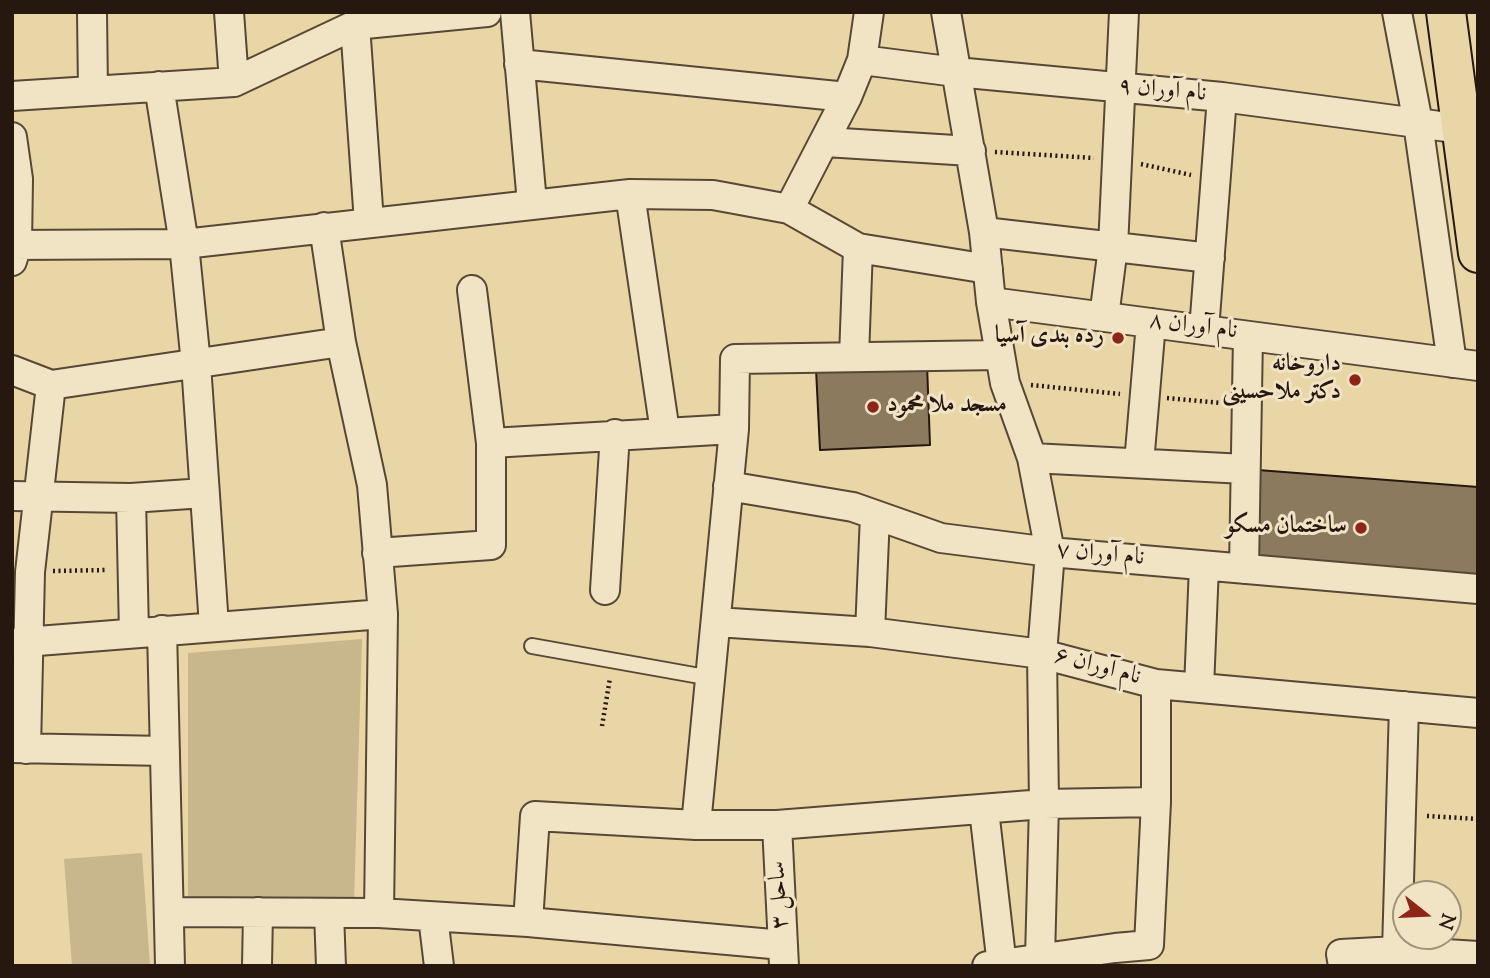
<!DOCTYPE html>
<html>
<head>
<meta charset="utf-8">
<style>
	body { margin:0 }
	#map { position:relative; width:1490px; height:978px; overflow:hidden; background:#e9d6a6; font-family:"Sorts Mill Goudy",serif }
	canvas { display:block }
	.frame { position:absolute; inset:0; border:14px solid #26170f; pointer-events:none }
	.north { position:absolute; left:1392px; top:880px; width:70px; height:70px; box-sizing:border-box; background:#f1e4c5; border:2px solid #a0927c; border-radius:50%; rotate:108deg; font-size:19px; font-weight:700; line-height:28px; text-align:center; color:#26170f }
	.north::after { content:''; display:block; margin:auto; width:24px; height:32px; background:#8f2418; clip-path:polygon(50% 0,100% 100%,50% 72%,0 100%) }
</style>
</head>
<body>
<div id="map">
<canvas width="1490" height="978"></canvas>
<div class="frame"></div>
<div class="north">N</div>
</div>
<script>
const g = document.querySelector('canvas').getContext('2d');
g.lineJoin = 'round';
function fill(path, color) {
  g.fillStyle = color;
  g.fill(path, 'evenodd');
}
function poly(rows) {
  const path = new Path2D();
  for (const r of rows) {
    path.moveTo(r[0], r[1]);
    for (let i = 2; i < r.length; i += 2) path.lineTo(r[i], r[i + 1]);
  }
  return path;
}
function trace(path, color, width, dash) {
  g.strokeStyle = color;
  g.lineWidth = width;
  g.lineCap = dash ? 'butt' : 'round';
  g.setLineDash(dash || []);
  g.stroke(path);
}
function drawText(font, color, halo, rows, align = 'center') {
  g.font = font + ' "Sorts Mill Goudy",Amiri,serif';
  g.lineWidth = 6;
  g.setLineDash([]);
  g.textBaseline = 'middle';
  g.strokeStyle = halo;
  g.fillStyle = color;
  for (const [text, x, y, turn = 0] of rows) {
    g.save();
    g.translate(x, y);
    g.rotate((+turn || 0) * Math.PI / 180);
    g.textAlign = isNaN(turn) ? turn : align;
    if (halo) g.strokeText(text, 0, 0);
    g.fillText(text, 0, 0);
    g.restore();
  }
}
fill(poly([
	[362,639,354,902,188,897,188,653],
	[142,853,150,966,72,966,64,859]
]), '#c8b68c');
const building = poly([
	[927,364,930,445,820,450,816,369,927,364],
	[1245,469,1478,487,1478,589,1244,569,1245,469]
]);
fill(building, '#8b7a5e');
trace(building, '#26170f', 2);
const service = poly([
	[532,646,711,678]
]);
const minor = poly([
	[92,12,93,91],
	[229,12,234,82],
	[515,12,532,203],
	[946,12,984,232,991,302,1005,383,1032,458,1050,552,1042,654,1044,804,1040,958],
	[1397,12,1418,123,1452,363],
	[355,25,369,222],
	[862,60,956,72,1222,97,1462,129],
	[519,64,847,97],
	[159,86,184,244,196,364,214,626],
	[12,96,234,82,355,25,487,12],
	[12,137,18,179,17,245,12,261],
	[825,142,971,151],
	[630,194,665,432],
	[789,209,847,97,862,60,869,12],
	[324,227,341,342,372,485,383,614,379,913],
	[984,232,1210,258],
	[12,245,184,244,630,194,713,195,789,209,858,248,988,269],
	[472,290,491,443],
	[991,302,1478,366],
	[1104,317,1113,247,1124,12],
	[1204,330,1222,97],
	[854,357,858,248],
	[12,370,51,385],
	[1032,458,1245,469],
	[1139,463,1151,323],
	[728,486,853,507,941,538,1050,552,1478,589],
	[12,496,131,498,204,493],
	[131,498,134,633],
	[377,553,491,545,491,443,734,429],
	[1244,569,1248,336],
	[605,590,615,434],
	[716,622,870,632,1042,654,1156,684,1478,713],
	[162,630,170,966],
	[870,632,875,515],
	[12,643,383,614],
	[1199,688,1204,566],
	[12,748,165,751],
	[26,749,30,572,51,385,341,342],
	[984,810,1002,966],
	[696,825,777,825,1044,804,1156,802],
	[777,825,784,966],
	[169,912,379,913,528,922,783,945],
	[329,913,331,966],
	[433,917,439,966],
	[528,922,535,816,696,825,734,429,735,359,1000,355],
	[1397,951,1404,706],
	[257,966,258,912],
	[987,966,1115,948,1149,945,1156,802,1156,684],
	[1343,966,1341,954,1397,951,1478,956]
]);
const trunk = poly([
	[1446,12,1478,253]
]);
trace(service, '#574735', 18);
trace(minor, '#574735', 32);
trace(trunk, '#26170f', 42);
trace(poly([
	[995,152,1094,158],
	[1141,164,1191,175],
	[1031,385,1120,394],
	[1167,398,1221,403],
	[53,571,107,570],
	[602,726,610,678],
	[1427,816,1478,819]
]), '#26170f', 4.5, [2, 3.5]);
trace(service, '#f1e4c5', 14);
trace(minor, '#f1e4c5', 28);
trace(trunk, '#e9d6a6', 38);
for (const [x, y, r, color] of [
	[1118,338,7,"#8f2418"],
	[1355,380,7,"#8f2418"],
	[873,407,7,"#8f2418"],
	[1361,528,7,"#8f2418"]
]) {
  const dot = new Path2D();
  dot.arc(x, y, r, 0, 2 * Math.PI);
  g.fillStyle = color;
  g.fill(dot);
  trace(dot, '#f1e4c5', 2.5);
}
drawText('24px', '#26170f', '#f1e4c5', [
	["نام آوران ۹",1162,92,5],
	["نام آوران ۸",1193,328,7],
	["نام آوران ۷",1100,556,5],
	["نام آوران ۶",1097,668,15],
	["ساحل ۳",781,895,-93]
]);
drawText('bold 24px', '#26170f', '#f1e4c5', [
	["رده بندی آسیا",1104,338],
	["داروخانه",1341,366],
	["دکتر ملاحسینی",1341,394],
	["مسجد ملا محمود",887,407,"left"],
	["ساختمان مسکو",1347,528]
], 'right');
</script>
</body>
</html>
